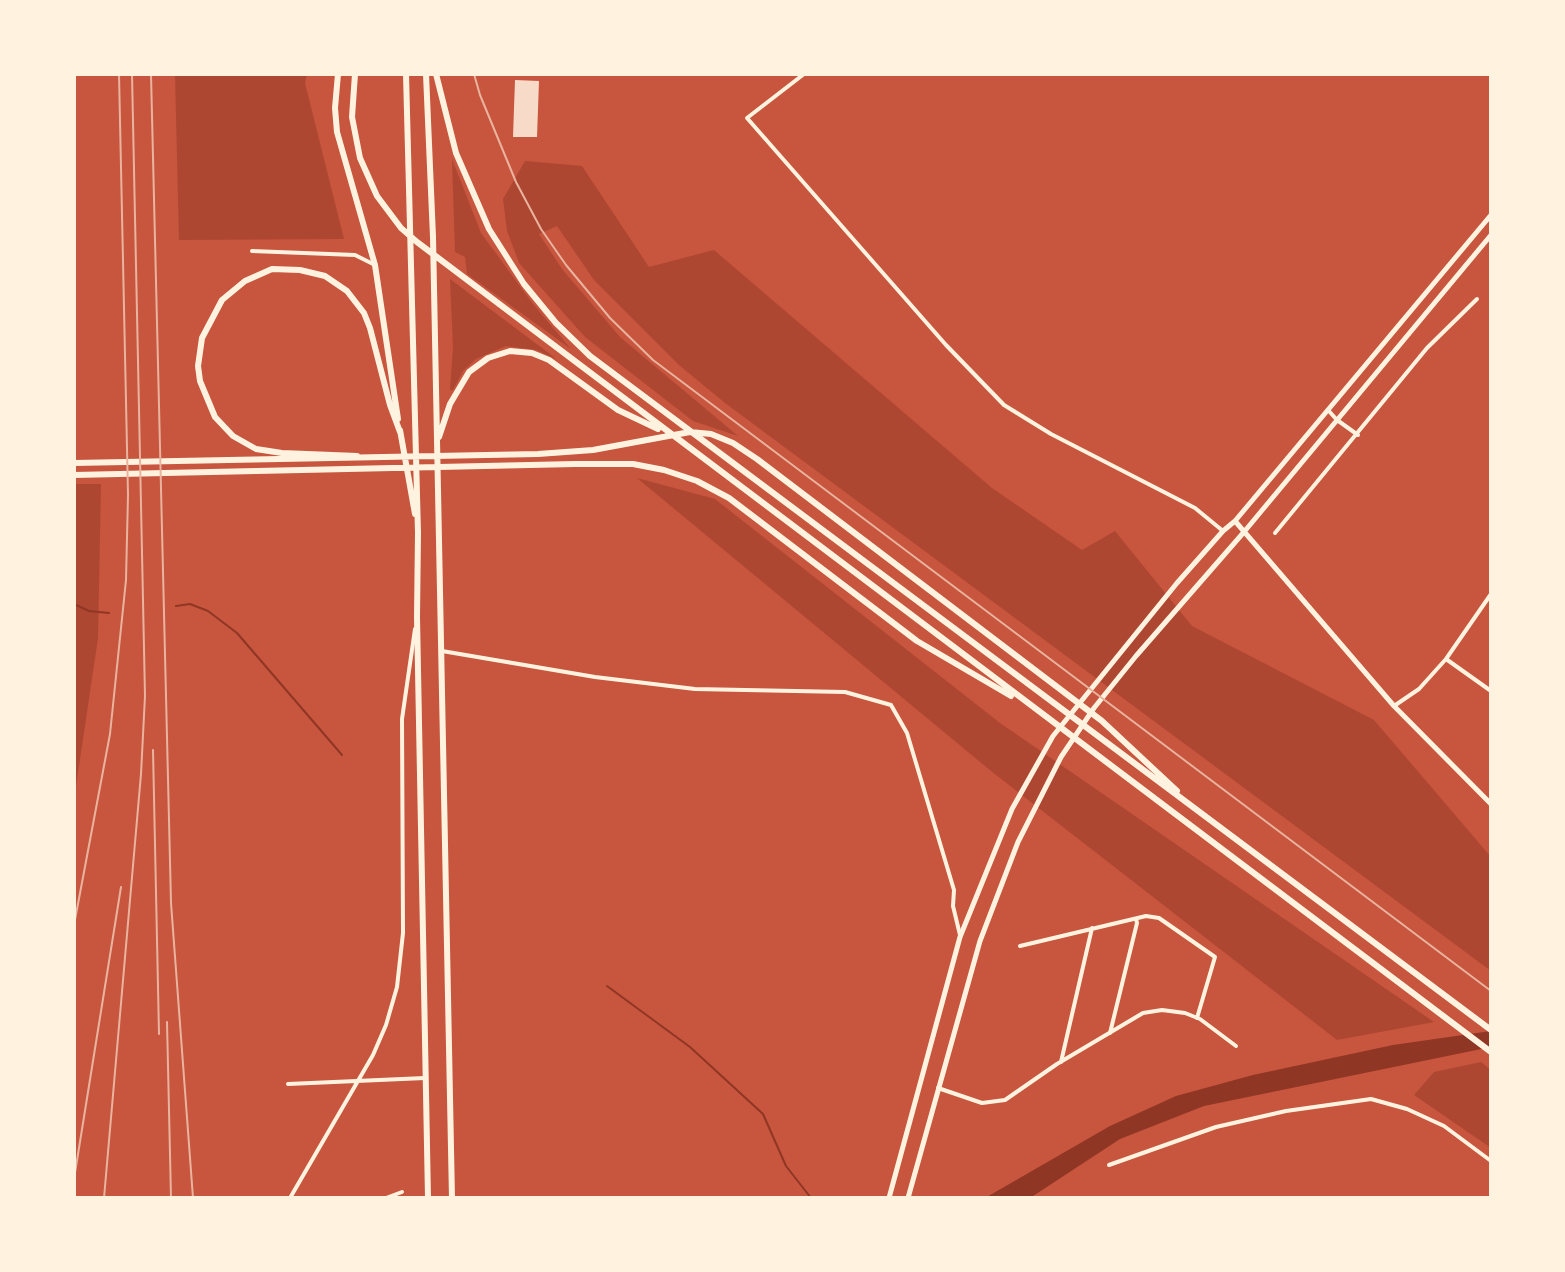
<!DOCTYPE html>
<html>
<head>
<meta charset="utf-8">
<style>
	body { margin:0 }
	#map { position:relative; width:1565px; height:1272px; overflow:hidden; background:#c8553d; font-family:"Noto Serif",serif }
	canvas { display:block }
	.frame { position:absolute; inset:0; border:76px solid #fff3e0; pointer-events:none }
</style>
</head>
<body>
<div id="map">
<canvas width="1565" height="1272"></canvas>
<div class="frame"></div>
</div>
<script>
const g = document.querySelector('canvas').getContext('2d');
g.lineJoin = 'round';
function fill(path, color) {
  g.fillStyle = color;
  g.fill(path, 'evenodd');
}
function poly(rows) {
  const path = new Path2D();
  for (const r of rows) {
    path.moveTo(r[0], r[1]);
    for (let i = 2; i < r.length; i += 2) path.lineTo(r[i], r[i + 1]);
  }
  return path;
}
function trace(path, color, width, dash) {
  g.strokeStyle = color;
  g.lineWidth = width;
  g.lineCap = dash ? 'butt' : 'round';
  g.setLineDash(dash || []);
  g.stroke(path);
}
fill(poly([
	[175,74,307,74,305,83,344,239,179,240],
	[452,159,481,233,533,304,571,349,467,274,465,257,455,252],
	[525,161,582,166,649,267,714,250,992,488,1082,550,1115,531,1192,626,1374,720,1491,857,1491,971,725,403,679,365,594,280,557,226,539,234,562,269,620,337,738,436,693,421,585,337,519,263,507,231,503,199],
	[450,279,550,354,556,359,537,350,506,346,476,359,463,371,453,390,450,390,453,347],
	[637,478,715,499,1000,723,1434,1022,1337,1040,991,771],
	[74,484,101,484,98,638,74,800],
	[1481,1062,1491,1070,1491,1148,1414,1095,1434,1072]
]), '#ae4732');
fill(poly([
	[1491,1031,1491,1047,1204,1106,1120,1139,1030,1198,985,1198,1110,1126,1176,1096,1253,1075,1393,1045]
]), '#8f3625');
trace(poly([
	[74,604,89,611,109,613],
	[176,606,190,604,208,611,237,633,342,755],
	[607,986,690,1047,763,1114,786,1166,811,1198]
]), '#8f3625', 2);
fill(poly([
	[515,80,539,81,537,137,513,137]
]), '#f7dbc8');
trace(poly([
	[804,74,747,118,946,345,1004,405,1051,434,1195,508,1223,531],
	[252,251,355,255,375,265],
	[1328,410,1337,420,1358,435],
	[1275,533,1427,348,1477,299],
	[442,651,595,677,695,689,845,692,891,705,907,733,954,890,953,906,960,935],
	[1446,659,1491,691],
	[1394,706,1419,689,1446,659,1491,594],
	[1020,946,1146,916,1159,918,1215,957,1197,1018],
	[1110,1033,1137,923,1136,919],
	[1061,1062,1092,928],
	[288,1084,425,1078],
	[938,1088,982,1103,1005,1100,1057,1064,1143,1013,1162,1010,1185,1013,1200,1019,1236,1046],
	[1109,1165,1216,1127,1286,1111,1371,1099,1407,1109,1444,1126,1491,1161],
	[290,1198,373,1055,386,1025,397,987,403,933,402,719,415,629],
	[386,1198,402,1192]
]), '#fff3e0', 4);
trace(poly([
	[1235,521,1394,706,1491,804],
	[889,1198,960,937,1012,809,1053,736,1177,583,1223,531,1235,521,1491,215],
	[908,1198,980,941,1018,842,1061,757,1094,708,1136,656,1244,532,1491,235]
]), '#fff3e0', 5);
trace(poly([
	[338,74,335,108,337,132,375,265,398,419],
	[355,74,352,117,360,158,377,196,401,228,417,242,1491,1052],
	[406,74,418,533,417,617,428,1198],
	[426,74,433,237,452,1198],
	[436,74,456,153,489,229,524,284,556,323,590,356,1491,1030],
	[400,430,415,514],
	[439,437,450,404,469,372,488,358,510,351,532,353,549,360,618,410,658,429],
	[357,456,282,453,256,449,233,436,215,417,200,381,198,366,202,338,222,300,245,281,272,269,300,270,325,276,347,291,364,313,370,328,390,405,400,432],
	[74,463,538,454,593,450,690,432,711,434,733,443,757,459,1102,721,1177,791],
	[74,475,575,464,633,464,664,470,697,481,729,498,917,641,1011,696]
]), '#fff3e0', 6);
trace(poly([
	[151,74,171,903,193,1198],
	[474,74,480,95,516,182,541,229,566,265,610,318,653,360,1491,991],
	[153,750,159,1034],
	[74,925,110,734,126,580,128,495,119,74],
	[167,1022,171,1198],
	[74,1179,121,887],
	[104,1198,141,774,145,696,132,74]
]), '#e9b49f', 2);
</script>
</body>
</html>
